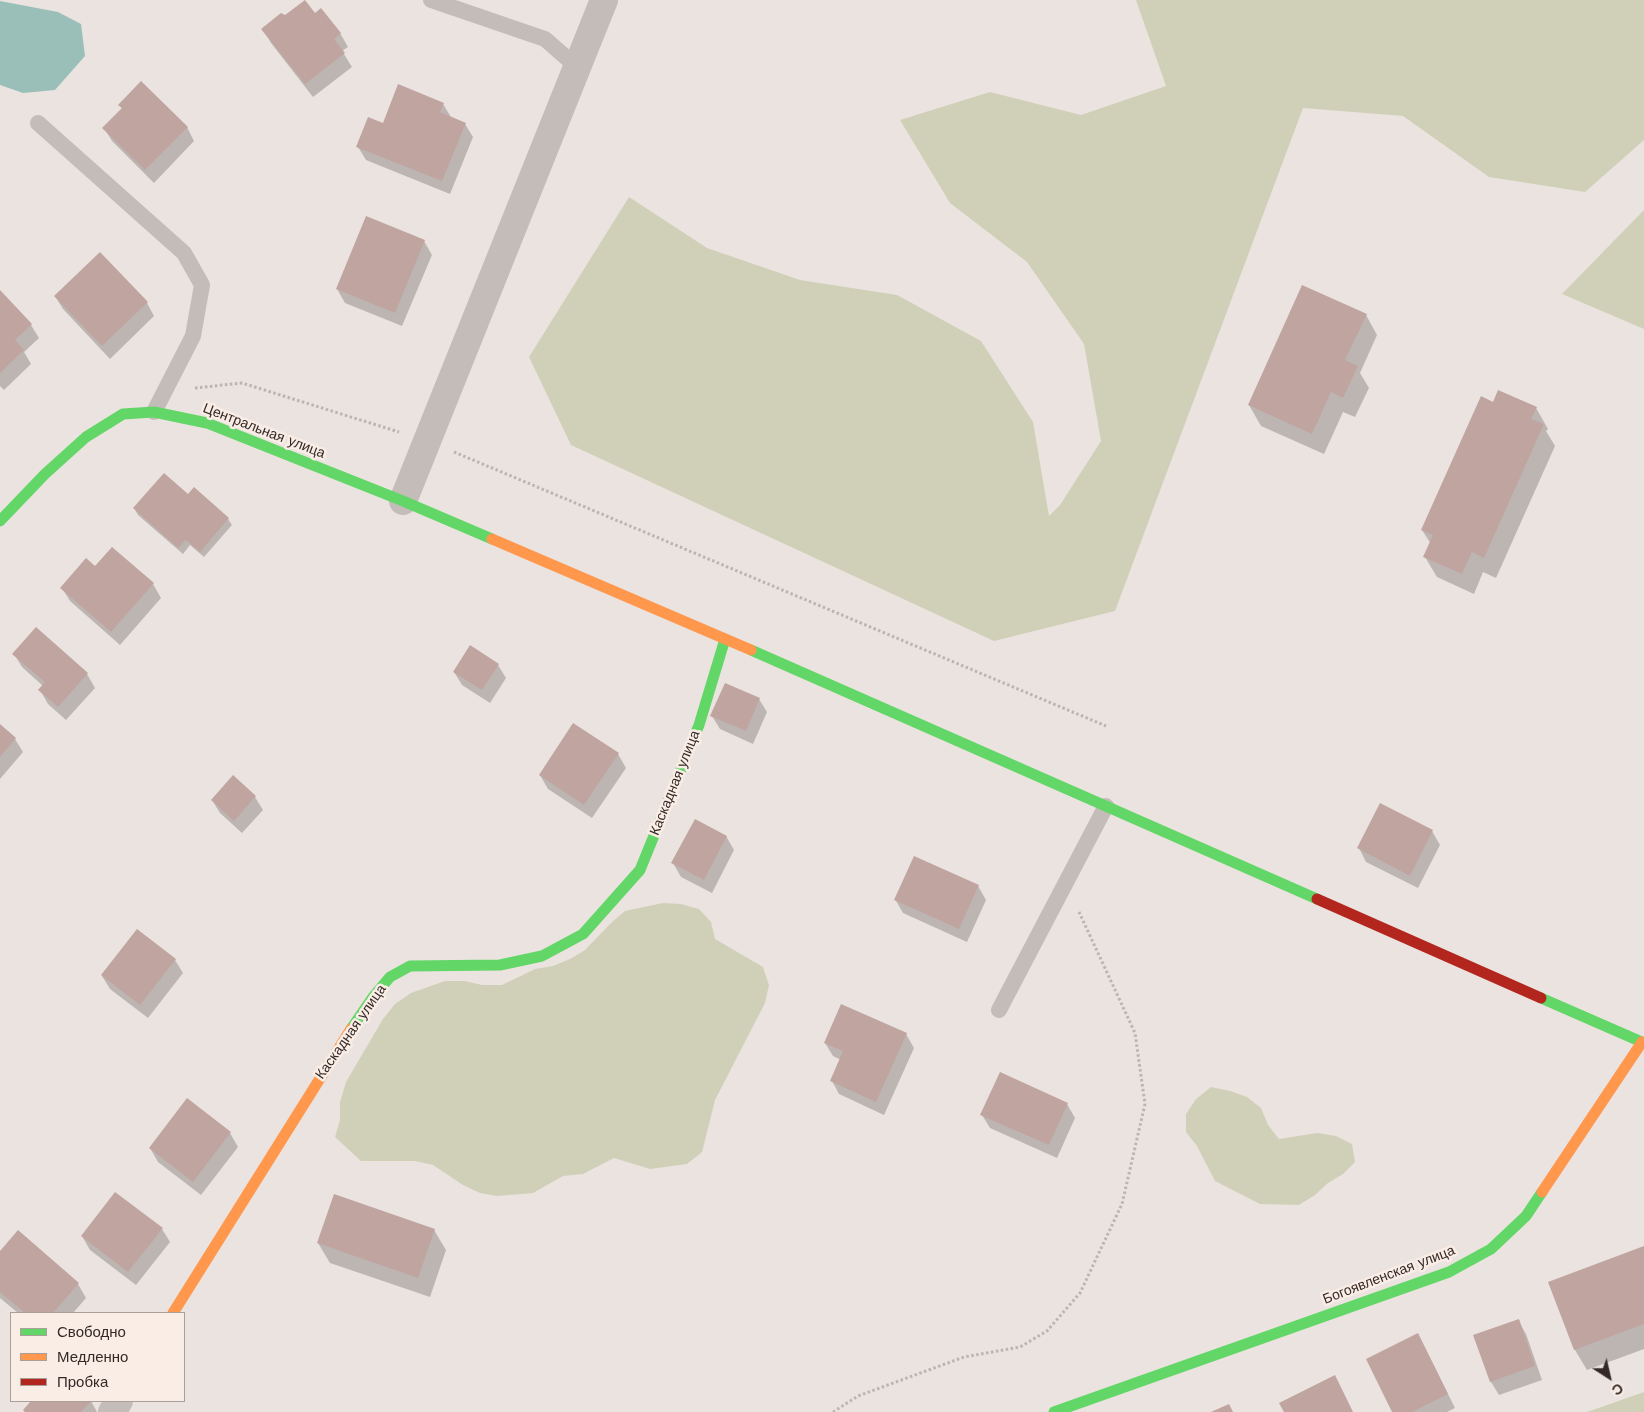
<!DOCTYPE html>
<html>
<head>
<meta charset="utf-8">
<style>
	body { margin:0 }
	#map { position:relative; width:1644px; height:1412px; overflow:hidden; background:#ebe3df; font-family:"Work Sans",sans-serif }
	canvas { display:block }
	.legend { position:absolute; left:10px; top:1312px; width:175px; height:90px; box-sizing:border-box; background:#f9ede6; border:1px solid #ab9f9a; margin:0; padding:6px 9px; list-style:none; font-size:15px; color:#352927 }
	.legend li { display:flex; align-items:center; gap:10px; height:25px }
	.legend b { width:25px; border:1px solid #ab9f9a }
	.north { position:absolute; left:1584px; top:1352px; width:50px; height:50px; -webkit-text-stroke:4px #f9ede6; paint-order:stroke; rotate:145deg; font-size:14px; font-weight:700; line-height:20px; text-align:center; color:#352927 }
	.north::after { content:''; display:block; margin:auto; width:18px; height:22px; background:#352927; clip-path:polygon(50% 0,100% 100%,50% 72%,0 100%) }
</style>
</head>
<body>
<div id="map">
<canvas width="1644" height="1412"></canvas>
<ul class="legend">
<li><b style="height:6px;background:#63d668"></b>Свободно</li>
<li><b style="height:6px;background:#ff974d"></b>Медленно</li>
<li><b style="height:6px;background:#b3261e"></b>Пробка</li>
</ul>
<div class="north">С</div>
</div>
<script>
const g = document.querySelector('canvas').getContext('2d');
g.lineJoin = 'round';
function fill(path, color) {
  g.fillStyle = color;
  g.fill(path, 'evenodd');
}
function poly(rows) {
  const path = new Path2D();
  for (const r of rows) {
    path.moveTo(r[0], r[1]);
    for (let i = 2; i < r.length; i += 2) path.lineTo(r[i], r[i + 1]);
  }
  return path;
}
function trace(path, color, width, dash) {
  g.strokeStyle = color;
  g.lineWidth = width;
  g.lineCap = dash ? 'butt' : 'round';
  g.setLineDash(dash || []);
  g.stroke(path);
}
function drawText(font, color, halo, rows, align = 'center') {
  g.font = font + ' "Work Sans",sans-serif';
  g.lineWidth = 5;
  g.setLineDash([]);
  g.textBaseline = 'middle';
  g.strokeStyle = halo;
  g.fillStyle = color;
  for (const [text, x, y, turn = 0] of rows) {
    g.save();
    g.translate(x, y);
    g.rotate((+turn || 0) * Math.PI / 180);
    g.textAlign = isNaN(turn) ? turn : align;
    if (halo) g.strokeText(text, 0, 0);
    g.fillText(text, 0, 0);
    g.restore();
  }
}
fill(poly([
	[1136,0,1644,0,1644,140,1585,192,1489,177,1403,116,1303,108,1115,611,994,641,571,445,529,357,629,197,707,248,800,280,897,295,981,341,1033,422,1049,516,1060,505,1101,441,1084,344,1027,262,950,203,900,120,990,92,1081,115,1166,86],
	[1644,210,1644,329,1562,294],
	[663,903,681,904,699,909,711,922,715,939,763,967,769,985,765,1003,715,1100,702,1152,687,1164,650,1169,614,1158,583,1174,563,1176,533,1193,497,1196,480,1193,463,1185,433,1165,415,1161,361,1161,335,1137,340,1120,340,1102,346,1082,383,1019,395,1004,411,993,445,981,465,981,482,985,502,985,535,969,553,966,570,959,585,950,611,923,625,911],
	[1211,1087,1230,1091,1247,1097,1261,1108,1268,1125,1279,1139,1317,1133,1336,1136,1352,1144,1355,1162,1343,1174,1328,1183,1315,1195,1299,1205,1260,1204,1215,1181,1197,1146,1186,1132,1186,1114,1196,1099],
	[1644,1392,1644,1412,1587,1412]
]), '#d0d0b8');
fill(poly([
	[0,1,58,12,81,24,85,56,55,90,23,93,0,85]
]), '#9abfb8');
fill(poly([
	[315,15,340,33,348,47,342,51,352,67,313,97,271,43,263,29,285,16],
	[443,104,451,117,465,124,473,137,450,194,366,160,358,147,383,124],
	[120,105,187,127,194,141,154,183,112,141,104,128,122,109],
	[424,241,432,255,402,326,345,303,337,289],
	[0,292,31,325,39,338,24,352,31,364,4,390,0,386],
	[55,296,147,303,154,316,110,359,63,309],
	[1366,315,1377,335,1360,373,1369,388,1355,417,1343,412,1324,454,1261,426,1249,405],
	[1494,403,1536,408,1548,429,1546,431,1555,446,1496,578,1483,572,1474,594,1437,577,1425,557,1431,544,1422,530],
	[194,489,228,519,232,525,204,557,190,545,183,554,138,515,134,508,188,496],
	[95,568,153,584,161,598,120,645,70,601,62,588],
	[36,629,87,674,95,688,66,720,48,704,40,690,43,686,22,667,14,654],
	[498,665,506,678,490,703,462,685,454,672],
	[759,699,767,712,753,744,720,729,712,716],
	[0,725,15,739,23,752,0,779],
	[618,754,626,768,592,818,548,789,540,775],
	[255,797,263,810,242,833,220,813,212,800],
	[1432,831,1440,845,1418,888,1366,862,1359,848],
	[726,836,734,850,712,893,681,877,673,863],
	[978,886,986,900,967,942,903,913,895,899],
	[175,960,183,973,148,1018,110,989,102,976],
	[906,1034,914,1048,884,1115,839,1094,832,1081,841,1060,833,1056,825,1043],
	[1067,1104,1075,1118,1057,1158,990,1128,982,1115],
	[230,1133,238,1147,201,1195,158,1162,150,1148],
	[162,1229,170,1242,136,1285,90,1250,82,1236],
	[434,1230,446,1250,430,1297,330,1263,318,1243],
	[18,1232,78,1284,86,1298,73,1313,18,1313,0,1298,0,1252],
	[1644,1247,1644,1349,1587,1370,1575,1350,1550,1283],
	[1518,1320,1526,1334,1542,1380,1499,1395,1491,1382,1475,1336],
	[1425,1348,1455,1408,1447,1412,1393,1412],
	[32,1401,91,1401,97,1412,25,1412,24,1410]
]), '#0003');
fill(poly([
	[305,0,315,13,321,8,341,33,334,39,345,53,305,84,261,29,281,13,285,15],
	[141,81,188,127,145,170,102,128,122,108,118,105],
	[398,84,444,103,440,112,466,123,442,181,356,147,368,117,383,123],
	[366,216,425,240,395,313,336,289],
	[100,252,148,302,102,346,54,296],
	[1302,285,1367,314,1345,360,1358,366,1343,398,1331,392,1312,434,1248,405],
	[0,290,32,324,15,340,24,350,0,373],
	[1498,390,1537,407,1531,419,1544,424,1484,558,1472,552,1462,574,1423,557,1433,535,1421,530,1481,396,1493,402],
	[164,473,188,494,194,487,229,518,200,552,186,540,178,548,133,508],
	[112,547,154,583,111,632,60,588,86,558,95,566],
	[36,627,88,673,58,707,38,690,45,682,12,654],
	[470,645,499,664,482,690,453,672],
	[725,683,760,698,746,731,710,716],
	[573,723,619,753,584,805,539,775],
	[0,724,16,738,0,757],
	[233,775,256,796,234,821,211,800],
	[1380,803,1433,830,1410,876,1357,848],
	[695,819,727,836,704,880,671,863],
	[914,856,979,885,959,929,894,900],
	[137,929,176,959,140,1005,101,975],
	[841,1004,907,1033,876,1102,830,1081,843,1051,824,1043],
	[1000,1072,1068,1103,1049,1145,980,1115],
	[187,1098,231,1132,193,1182,149,1148],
	[115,1192,163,1228,128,1272,81,1236],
	[334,1194,435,1229,418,1278,317,1243],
	[18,1230,79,1283,53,1313,25,1313,0,1292,0,1251],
	[1644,1246,1644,1324,1574,1350,1548,1282],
	[1519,1319,1535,1366,1490,1382,1473,1335],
	[1418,1333,1448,1394,1412,1412,1392,1412,1366,1359],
	[1335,1375,1353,1412,1284,1412,1279,1403],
	[31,1401,91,1401,81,1412,25,1412,23,1410],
	[1229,1404,1233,1412,1211,1412]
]), '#bfa4a0');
trace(poly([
	[195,388,242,383,399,432],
	[454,452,1106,726],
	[833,1412,858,1396,964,1357,1020,1347,1047,1331,1080,1293,1122,1204,1145,1104,1135,1033,1079,912]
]), '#bdb4b1', 3, [2.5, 2.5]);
trace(poly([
	[431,0,545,39,577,67],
	[38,123,184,253,202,285,193,336,154,412],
	[999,1010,1106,806]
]), '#c4bcb8', 16);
trace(poly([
	[403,501,604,0],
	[112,1412,119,1401]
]), '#c4bcb8', 28);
trace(poly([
	[0,521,45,474,86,437,123,414,154,412,207,423,403,501,492,539],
	[751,650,1317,899],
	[1541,998,1644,1043],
	[351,1029,373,997,390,977,410,966,500,965,542,956,583,934,640,870,699,725,725,639],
	[1054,1412,1449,1272,1491,1249,1526,1216,1542,1192]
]), '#63d668', 11);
trace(poly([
	[492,539,751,650],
	[1542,1192,1642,1042],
	[173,1313,351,1029]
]), '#ff974d', 11);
trace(poly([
	[1317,899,1541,998]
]), '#b3261e', 11);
drawText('14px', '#352927', '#f9ede6', [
	["Центральная улица",264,431,21],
	["Каскадная улица",675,783,-68],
	["Каскадная улица",351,1032,-55],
	["Богоявленская улица",1389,1275,-21]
]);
</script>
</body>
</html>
